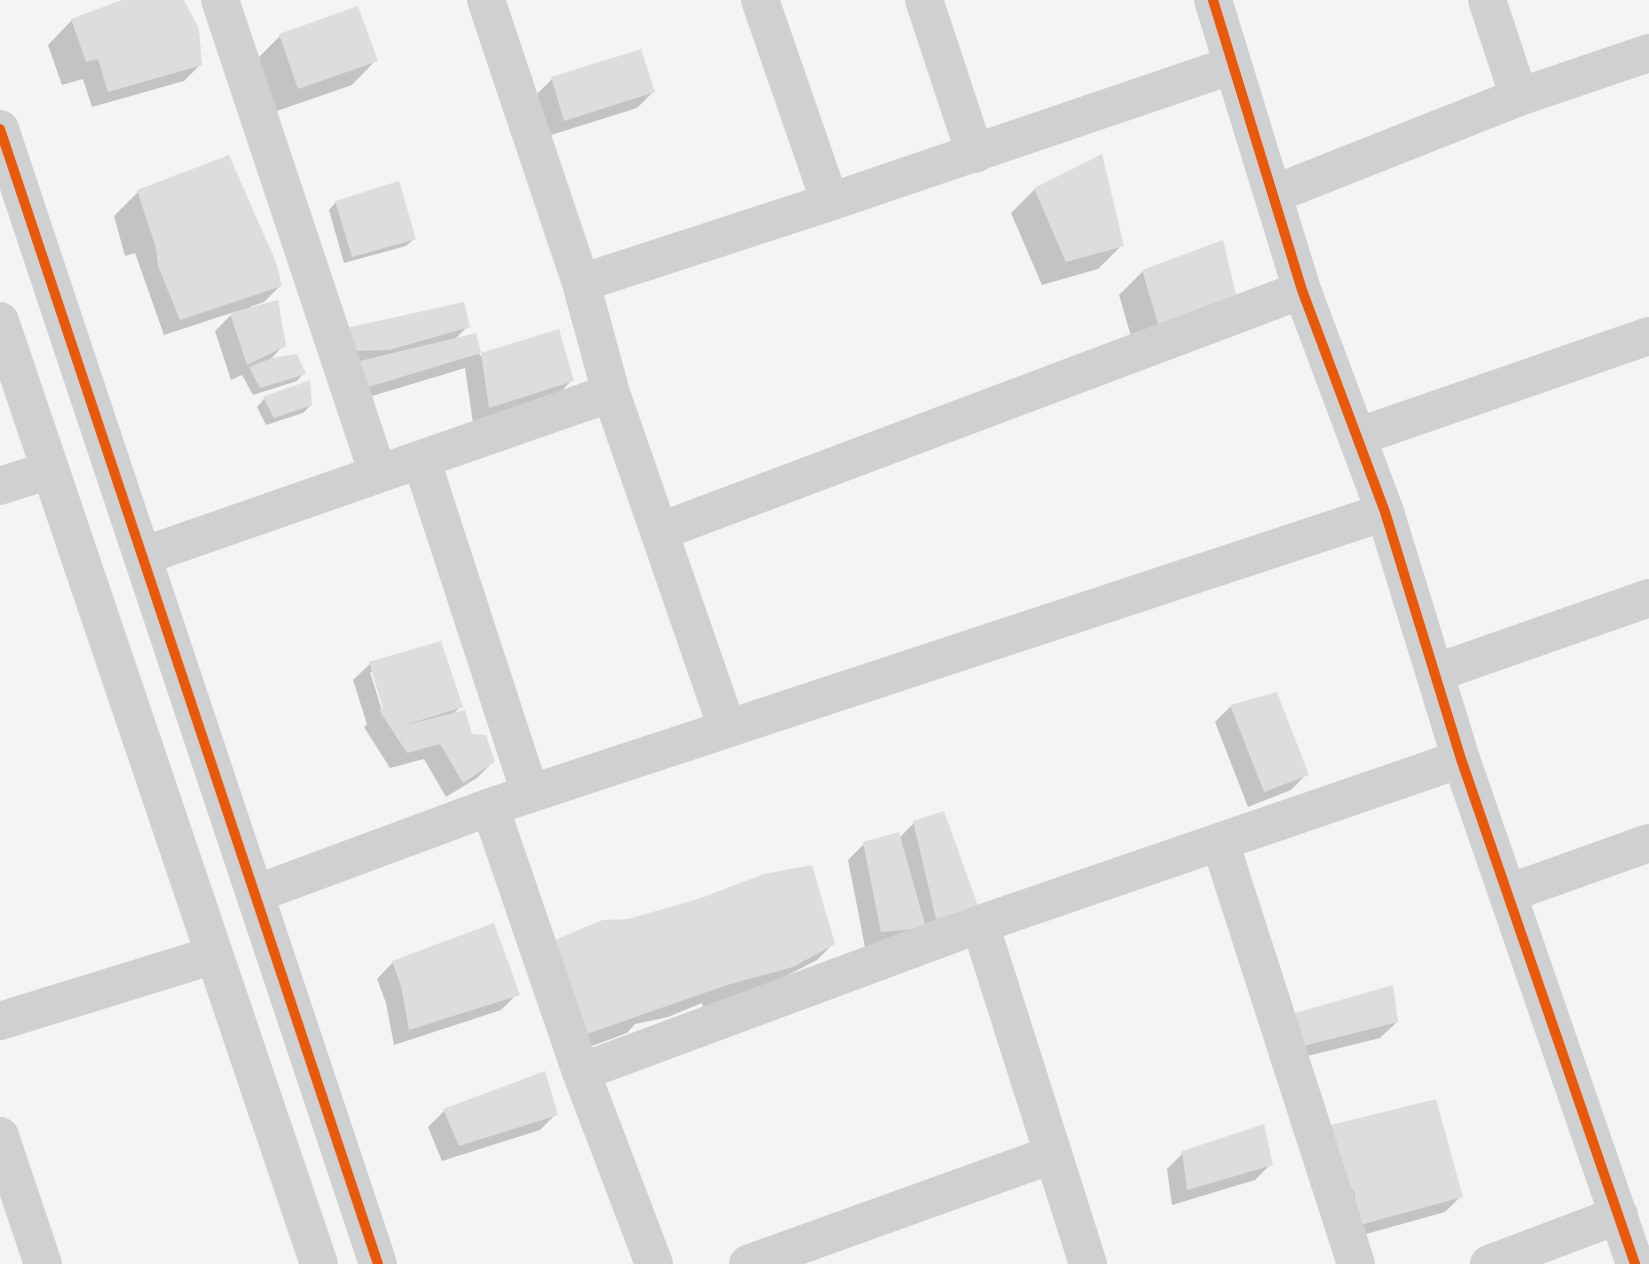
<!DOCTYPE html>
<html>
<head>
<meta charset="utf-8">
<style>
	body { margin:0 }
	canvas { display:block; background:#f4f4f4 }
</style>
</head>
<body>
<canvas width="1649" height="1264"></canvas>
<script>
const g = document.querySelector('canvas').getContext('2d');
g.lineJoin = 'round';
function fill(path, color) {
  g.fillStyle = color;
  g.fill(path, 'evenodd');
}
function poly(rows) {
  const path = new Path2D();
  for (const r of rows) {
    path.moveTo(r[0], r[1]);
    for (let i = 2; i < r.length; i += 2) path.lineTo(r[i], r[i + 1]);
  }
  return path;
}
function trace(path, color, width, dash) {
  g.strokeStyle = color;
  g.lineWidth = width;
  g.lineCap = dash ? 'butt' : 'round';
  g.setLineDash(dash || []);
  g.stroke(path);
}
fill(poly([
	[127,0,182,0,200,65,184,81,92,107,83,79,62,85,48,45,72,20],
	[280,36,376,60,352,85,274,112,256,60],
	[552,79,653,92,637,108,548,136,536,95],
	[229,158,275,262,280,286,264,302,250,307,250,310,284,345,269,361,304,373,297,381,253,395,242,375,231,380,215,331,234,312,164,335,135,253,125,256,114,216,138,192],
	[1035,189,1122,245,1098,269,1042,285,1011,213],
	[336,202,414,239,406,246,344,263,329,210],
	[1143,271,1210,318,1135,350,1119,295],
	[468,326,454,340,474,335,480,356,558,331,572,380,556,397,473,423,465,368,349,403,331,346],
	[264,399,311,405,303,413,266,425,257,407],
	[440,643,461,706,452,715,493,762,477,778,446,797,424,759,390,768,364,727,367,724,353,680,370,664],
	[370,672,373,672,387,716,384,717],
	[1231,706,1307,774,1291,790,1248,807,1215,722],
	[914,823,976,905,865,947,848,860,864,844,899,838],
	[628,921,833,944,817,960,774,982,703,1007,702,1003,668,1017,635,1024,627,1033,560,1058],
	[393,962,517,994,501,1010,394,1045,386,1003,377,979],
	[1289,1016,1397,1022,1380,1038,1283,1062],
	[444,1111,556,1114,540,1130,442,1161,428,1127],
	[1183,1153,1271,1164,1255,1180,1172,1205,1167,1169],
	[1323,1183,1461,1196,1445,1212,1341,1241]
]), '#0003');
fill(poly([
	[122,0,184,0,199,29,202,65,108,92,98,59,86,62,71,19],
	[358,6,378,61,298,89,279,34],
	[641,49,655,92,564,121,551,77],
	[1102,154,1124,246,1066,262,1034,188],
	[229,155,276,262,282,286,180,320,158,266,156,248,137,190],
	[399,181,416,239,352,257,335,201],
	[1223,240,1236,295,1159,327,1142,270],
	[278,300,286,346,247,365,230,313],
	[464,302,470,327,389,350,352,351,346,328],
	[559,329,574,381,489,408,481,353],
	[476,333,481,353,365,388,356,362],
	[297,354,306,374,260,388,249,367,272,358],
	[310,380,312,405,274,418,263,397],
	[441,641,463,707,402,726,465,710,472,734,486,735,495,762,463,783,440,744,407,753,379,710,383,709,369,662],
	[1277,692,1309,775,1264,792,1230,705],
	[944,811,978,906,936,919,913,821],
	[899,832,926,928,881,932,863,842],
	[812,865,835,944,793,967,727,985,584,1035,548,943,602,920,628,919,701,898,764,874],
	[494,923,520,995,409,1030,401,986,392,961],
	[1393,985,1398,1022,1299,1047,1288,1015],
	[545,1071,558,1115,459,1146,443,1109],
	[1436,1099,1463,1197,1356,1226,1355,1194,1338,1166,1327,1126],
	[1264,1124,1273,1165,1187,1190,1182,1151]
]), '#ddddde');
trace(poly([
	[220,0,378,474],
	[486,0,581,283,611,393,727,728],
	[760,0,830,202],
	[924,0,975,154],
	[1213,0,1302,290,1385,512,1461,759,1635,1264],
	[1487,0,1519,97],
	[0,129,378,1264],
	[1274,194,1519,97,1649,53],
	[581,283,830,202,1233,65],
	[0,321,319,1264],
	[1357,437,1649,336],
	[421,459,530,793],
	[0,486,50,470],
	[661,531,1302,290],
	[143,556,611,393],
	[1435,673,1649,598],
	[490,807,581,1072,654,1264],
	[1220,842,1356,1264],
	[1509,893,1649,843],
	[255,894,490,807,1385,512],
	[980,924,1088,1264],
	[0,1021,214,955],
	[581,1072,980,924,1461,759],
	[0,1136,43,1264],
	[748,1264,1051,1155],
	[1489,1264,1619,1215]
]), '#ced0d2', 38);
trace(poly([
	[1213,0,1302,290,1385,512,1461,759,1635,1264],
	[0,129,378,1264]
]), '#e8590c', 10);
</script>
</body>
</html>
